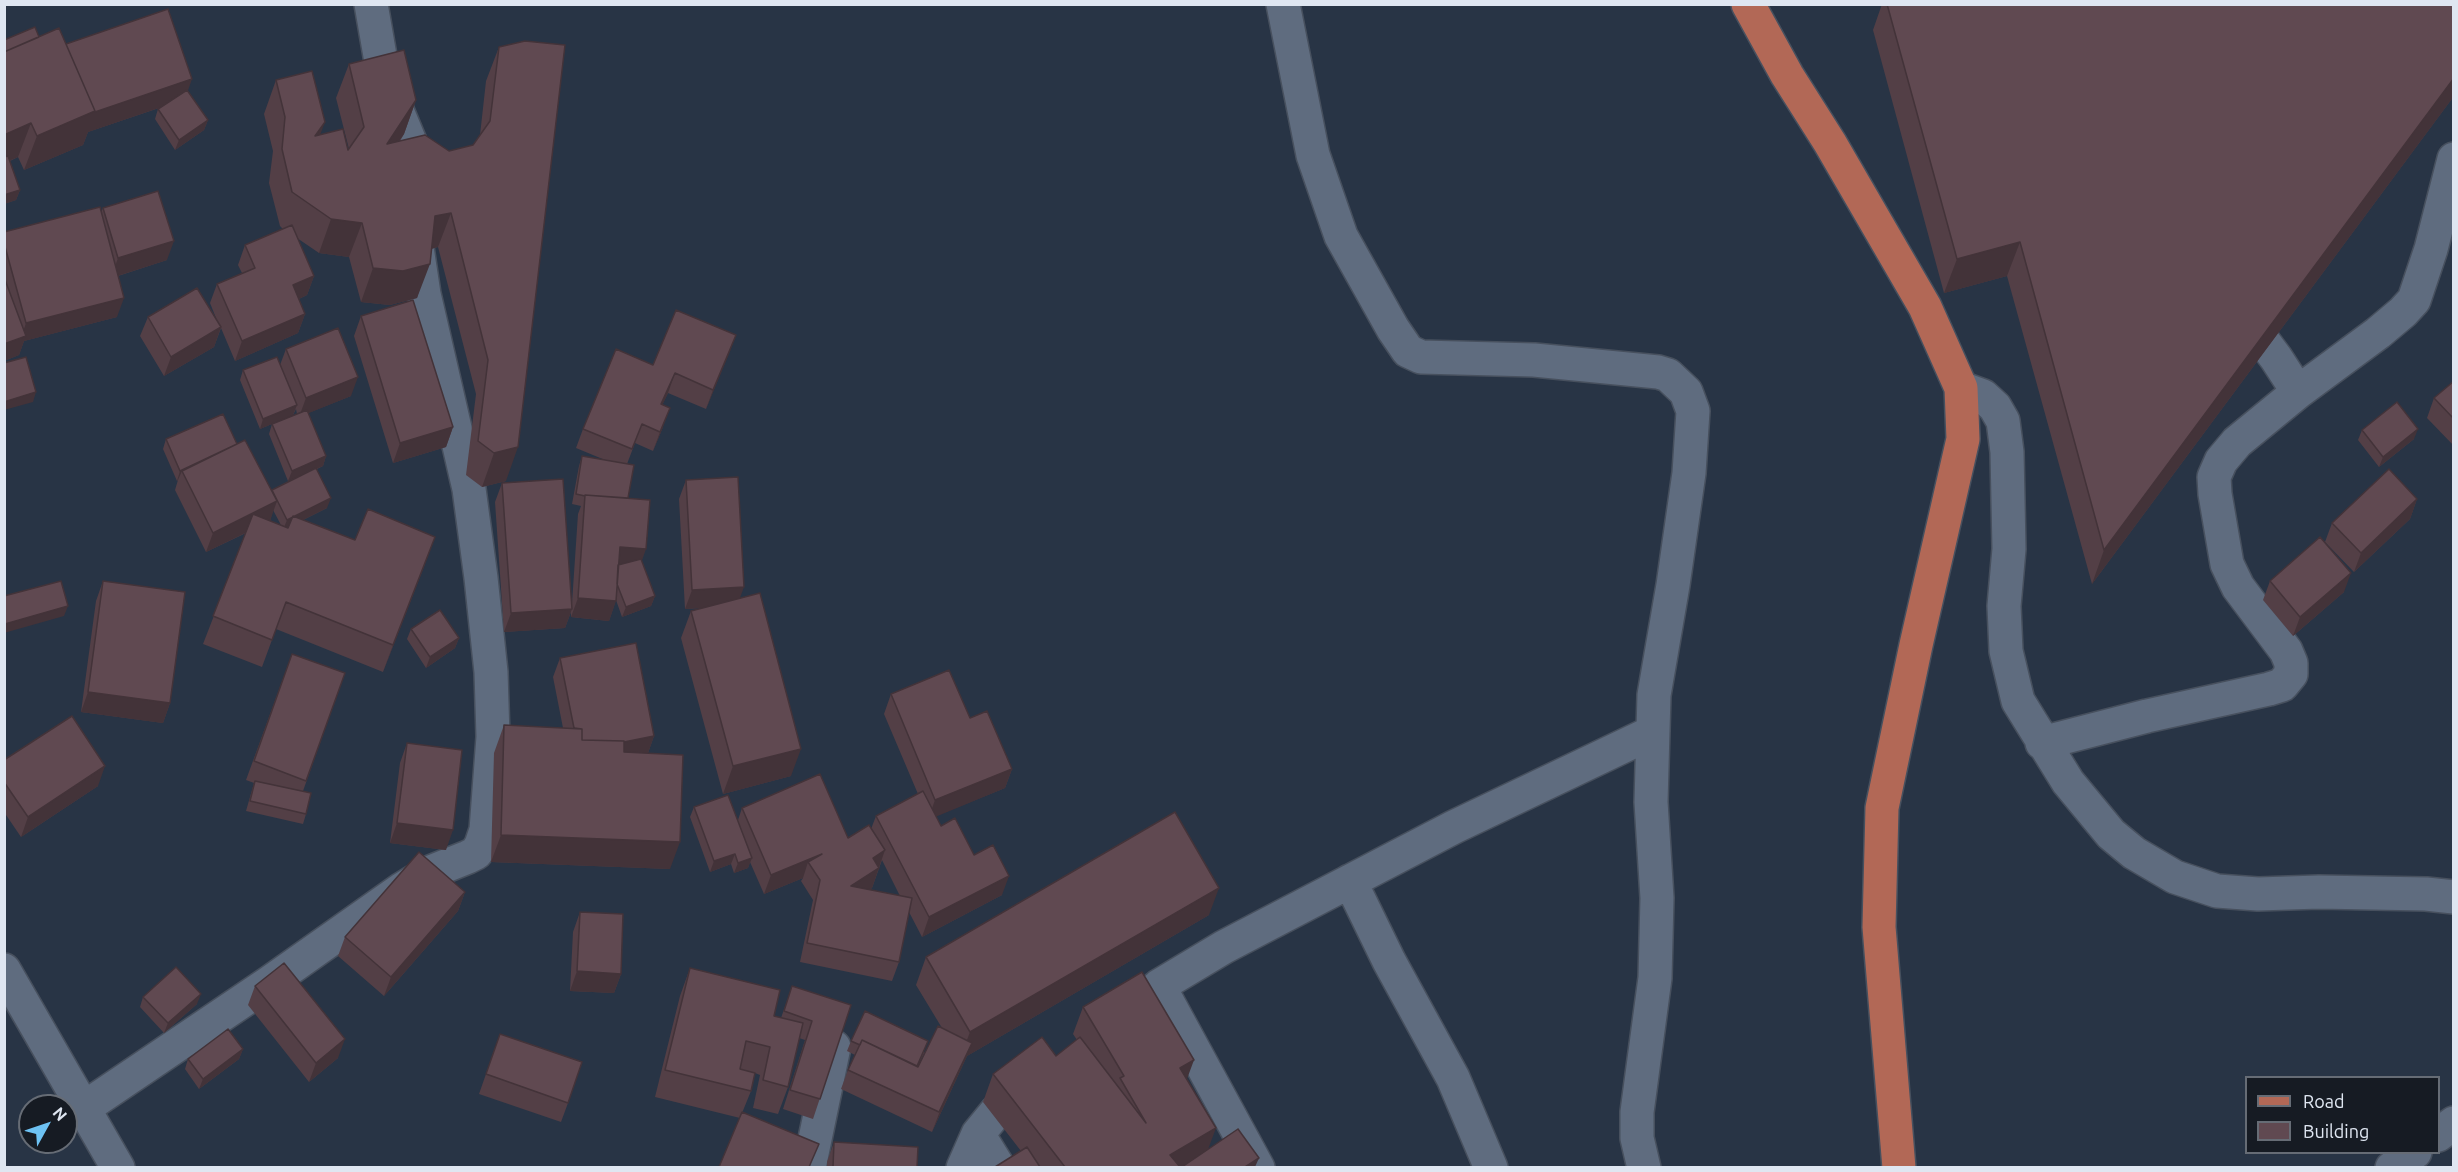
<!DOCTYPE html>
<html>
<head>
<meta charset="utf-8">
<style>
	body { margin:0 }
	#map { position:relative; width:2458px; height:1172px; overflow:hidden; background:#283445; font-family:Ubuntu,sans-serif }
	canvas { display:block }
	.frame { position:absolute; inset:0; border:6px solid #dfe6f1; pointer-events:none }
	.legend { position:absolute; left:2245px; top:1076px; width:195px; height:78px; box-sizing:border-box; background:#161b23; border:2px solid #666c75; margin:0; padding:8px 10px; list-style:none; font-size:18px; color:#dfe6f1 }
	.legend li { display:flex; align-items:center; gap:12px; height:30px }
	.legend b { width:30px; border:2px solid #666c75 }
	.north { position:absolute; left:18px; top:1094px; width:60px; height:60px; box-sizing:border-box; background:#161b23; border:2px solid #666c75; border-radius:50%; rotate:50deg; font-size:16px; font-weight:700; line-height:24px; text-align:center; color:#dfe6f1 }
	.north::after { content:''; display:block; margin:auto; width:21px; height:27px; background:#6dc2f3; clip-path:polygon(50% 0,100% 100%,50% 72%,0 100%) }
</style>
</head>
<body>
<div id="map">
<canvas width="2458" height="1172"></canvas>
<div class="frame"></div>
<ul class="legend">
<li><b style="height:8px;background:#b26856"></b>Road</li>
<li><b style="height:16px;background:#604951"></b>Building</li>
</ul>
<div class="north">N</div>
</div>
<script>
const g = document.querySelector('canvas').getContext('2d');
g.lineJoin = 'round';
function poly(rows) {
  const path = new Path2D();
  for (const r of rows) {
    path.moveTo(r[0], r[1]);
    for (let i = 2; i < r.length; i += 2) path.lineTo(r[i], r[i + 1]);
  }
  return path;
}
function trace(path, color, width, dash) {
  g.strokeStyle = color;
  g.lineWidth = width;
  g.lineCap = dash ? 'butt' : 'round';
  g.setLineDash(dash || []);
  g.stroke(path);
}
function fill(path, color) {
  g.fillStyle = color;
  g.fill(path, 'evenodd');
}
const minor = poly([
	[371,4,384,79,413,149,416,183],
	[1283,4,1313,155,1341,236,1393,329,1408,351,1421,357,1534,360,1658,372,1668,375,1686,392,1693,411,1689,473,1673,585,1654,695,1651,802,1657,898,1655,978,1637,1112,1637,1138,1644,1168],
	[2240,310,2276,358,2298,392],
	[1961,388,1983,396,1995,407,2003,421,2007,452,2009,549,2004,606,2006,651,2018,701,2068,782,2111,834,2134,853,2175,877,2217,891,2258,894,2319,892,2426,894,2454,897],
	[2042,743,2147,716,2269,689,2282,685,2291,674,2291,663,2286,651,2238,587,2227,564,2215,494,2214,477,2221,461,2237,442,2298,392,2378,333,2403,312,2414,300,2431,249,2454,159],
	[1350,881,1389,961,1453,1078,1491,1168],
	[4,970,118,1168],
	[1159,986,1258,1168],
	[1120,1019,1159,986,1224,947,1454,827,1653,732],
	[84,1108,269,983,402,889,428,873,468,857,476,853,481,845,486,830,493,737,491,672,481,578,469,489,424,294,416,241],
	[978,1134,999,1168],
	[2438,1135,2454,1123],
	[809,1168,834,1047],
	[963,1168,978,1134,996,1112,1028,1088],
	[2392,1168,2415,1152]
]);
const major = poly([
	[1748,4,1787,75,1830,143,1925,307,1961,388,1963,439,1916,645,1882,808,1879,927,1899,1168]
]);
trace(minor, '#47505e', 36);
trace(major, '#47505e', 36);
trace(minor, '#5f6c7f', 33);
trace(major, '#b26856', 33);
fill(poly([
	[1882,4,2454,4,2454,96,2092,584,2007,276,1944,293,1873,30],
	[39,37,66,44,188,91,208,120,204,130,175,150,155,119,158,109,162,107,88,132,83,145,24,170,18,157,10,161,20,190,16,200,4,204,4,40],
	[499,47,506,481,482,487,466,475,476,394,438,247,431,249,417,298,390,305,361,302,349,257,319,253,297,238,314,276,307,295,299,299,305,314,298,333,235,361,221,328,214,347,164,376,140,336,148,317,218,323,210,303,217,284,242,273,238,265,245,245,283,229,280,226,269,183,273,151,264,114,276,80,320,135,348,150,349,149,336,98,349,64,416,100,404,134,400,141,449,151,473,145,480,135,486,81],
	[103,208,167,260,118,276,117,317,24,341,19,355,4,361,4,232,101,212],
	[361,316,453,427,446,447,393,463,354,336],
	[736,335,706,409,668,393,662,405,663,427,653,451,635,443,627,464,628,498,642,561,655,596,651,606,622,617,616,600,609,621,571,617,571,612,565,628,504,632,495,502,502,483,572,603,578,514,581,506,572,504,579,466,582,456,605,460,576,448,583,429,653,365],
	[286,349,351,396,308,413,326,456,323,466,317,469,327,508,303,520,355,540,425,564,383,672,276,629,262,667,203,644,246,533,206,552,175,490,178,480,177,481,163,449,166,439,237,444,271,491,272,490,305,474,288,481,269,434,272,424,297,414,296,409,293,415,260,429,240,380,243,370,280,365],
	[273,510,281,525,270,521],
	[2454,381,2454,446,2427,418,2434,398],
	[2362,430,2414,439,2379,467,2358,440],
	[686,480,740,598,791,776,723,794,681,638,691,611,701,608,685,609,679,499],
	[2417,499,2410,519,2354,572,2325,542,2332,523],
	[103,581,170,703,163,723,81,712,96,601],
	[2270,581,2344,592,2293,636,2263,600],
	[411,629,459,638,455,648,426,668,407,639],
	[292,654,345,673,303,791,306,814,303,824,246,811,254,783,246,780],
	[560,658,654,736,648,753,670,869,491,862,494,753,504,725,563,728,553,677],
	[891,694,970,718,1012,769,1005,788,936,816,941,826,974,855,1002,895,922,937,909,912,899,962,892,981,800,962,813,900,801,881,803,878,764,894,750,862,748,868,734,873,731,864,710,872,690,817,694,807,738,820,742,808,848,838,871,829,876,816,918,794,884,714],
	[882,860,900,896,869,890,872,888],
	[407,743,446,850,390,843,400,763],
	[4,760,98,786,21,837,4,812],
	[465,892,458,911,384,996,338,956,345,937],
	[580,912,621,974,614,993,570,991,573,932],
	[1209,915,967,1056,932,1132,841,1089,848,1070,855,1055,847,1051,851,1041,925,1052,917,1067,918,1067,942,1028,916,985,926,957],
	[690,968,774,1016,781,1018,792,986,851,1005,813,1119,783,1109,805,1040,799,1038,788,1087,778,1114,753,1108,760,1075,755,1073,751,1091,740,1118,655,1097,680,996],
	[255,986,338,1058,309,1082,248,1005],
	[143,997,197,1004,164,1033,140,1007],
	[1083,1007,1187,1079,1208,1150,1256,1167,995,1167,1021,1151,983,1102,993,1074,1056,1056,1077,1040,1073,1034],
	[500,1034,568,1103,561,1122,479,1094],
	[243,1049,239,1059,199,1089,185,1069,188,1059],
	[834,1142,917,1167,827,1167,827,1162]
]), '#533f46');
fill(poly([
	[2454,78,2454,96,2092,584,2104,550],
	[192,79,185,99,88,132,83,145,24,170,37,136,95,111],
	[416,100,404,134,374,178,387,144],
	[208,120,204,130,175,150,179,140],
	[325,122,312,156,315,136],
	[31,123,18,157,4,163,4,135],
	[20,190,16,200,4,204,4,195],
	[451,213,438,247,423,251,435,216],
	[331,219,362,223,349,257,319,253],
	[174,241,167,260,111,278,118,258],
	[2020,242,2007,276,1944,293,1957,259],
	[430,264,417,298,390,305,361,302,373,268],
	[314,276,307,295,286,305,293,285],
	[124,298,117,317,24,341,19,355,4,361,4,344,21,338,26,323],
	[305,314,298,333,235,361,242,341],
	[221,327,214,347,164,376,171,357],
	[736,335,729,354,706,409,713,390],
	[675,373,668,393,654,423,661,404],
	[358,377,351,396,299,417,306,398],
	[36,392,33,402,4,410,4,402],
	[297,405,293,415,260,429,263,419],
	[670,408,663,427,653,451,660,432],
	[453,427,446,447,393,463,400,443],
	[2418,429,2414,439,2379,467,2383,457],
	[238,445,182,471,178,480,177,481,180,471],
	[518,447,506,481,482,487,494,453],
	[326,456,323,466,288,481,292,471],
	[331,498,327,508,283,530,287,520],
	[2417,499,2410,519,2354,572,2361,553],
	[277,501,270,521,206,552,213,533],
	[435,537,425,564,383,672,393,645],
	[620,547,646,549,639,569,613,566],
	[2351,573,2344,592,2293,636,2300,617],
	[744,587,737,606,685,609,692,590],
	[655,596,651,606,622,617,626,607],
	[578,598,616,601,609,621,571,617],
	[68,606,64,616,4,633,5,624],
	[572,609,565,628,504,632,511,613],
	[459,638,455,648,426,668,430,657],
	[88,692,170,703,163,723,81,712],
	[654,736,647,756,579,748],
	[801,749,791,776,723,794,733,766],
	[105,766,98,786,21,837,28,817],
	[1012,769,1005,788,928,820,935,800],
	[397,823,453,830,446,850,390,843],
	[501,835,680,842,670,869,491,862],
	[885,850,872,888,844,905,851,886,873,858],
	[735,854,731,864,710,872,714,861],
	[822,854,808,862,803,878,764,894,771,875],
	[752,858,748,868,734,873,738,863],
	[1009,876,1002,895,922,937,929,917],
	[1219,888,1209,915,967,1056,932,1132,970,1032],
	[465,892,458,911,384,996,391,977],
	[577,971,621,974,614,993,570,991],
	[201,994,197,1004,164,1033,168,1023],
	[345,1039,338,1058,309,1082,316,1063],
	[243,1049,239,1059,199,1089,203,1079],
	[1194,1060,1184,1087,1180,1068],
	[1216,1128,1206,1155,1185,1167,1165,1167,1170,1155],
	[1259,1158,1255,1167,1245,1167]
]), '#433339');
const building = poly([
	[1887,4,2454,4,2454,78,2104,550,2020,242,1957,259,1887,4],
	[168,9,192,79,95,112,95,111,66,44,168,9],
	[35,27,39,37,4,52,4,40,35,27],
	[59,28,95,111,37,136,31,123,4,135,4,52,59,28],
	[525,41,565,45,518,447,494,453,478,441,488,360,451,213,435,216,430,264,403,271,373,268,362,223,331,219,292,192,282,149,285,117,276,80,312,71,325,122,315,136,343,129,348,150,364,127,349,64,404,50,416,100,387,144,425,135,449,151,473,145,490,121,499,47,525,41],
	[187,90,208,120,179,140,158,109,187,90],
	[8,156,20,190,4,195,4,157,8,156],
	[158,191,174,241,118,258,103,208,158,191],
	[100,207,124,298,26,323,4,243,4,232,100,207],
	[292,225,314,276,293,285,305,314,242,341,217,284,255,268,245,245,292,225],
	[4,277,26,336,4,344,4,277],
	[197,288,221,327,171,357,148,317,197,288],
	[413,300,453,427,400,443,361,316,413,300],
	[676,310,736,335,713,390,675,373,661,404,670,408,660,432,642,424,632,449,583,429,616,349,653,365,676,310],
	[338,328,358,377,306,398,286,349,338,328],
	[26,357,36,392,4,402,4,363,26,357],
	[277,357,297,405,263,419,243,370,277,357],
	[2454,381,2454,419,2434,398,2454,381],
	[2397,402,2418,429,2383,457,2362,430,2397,402],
	[307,410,326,456,292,471,272,424,307,410],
	[223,414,237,444,180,471,166,439,223,414],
	[245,440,277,501,213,533,182,471,245,440],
	[582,456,634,465,628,498,585,495,585,496,576,494,582,456],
	[316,468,331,498,287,520,272,490,316,468],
	[2389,469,2417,499,2361,553,2332,523,2389,469],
	[738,477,744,587,692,590,686,480,738,477],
	[563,479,572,609,511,613,502,483,563,479],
	[585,495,650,500,646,549,620,547,616,601,578,598,585,495],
	[368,509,435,537,393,645,286,602,272,640,213,616,253,514,288,528,293,516,355,540,368,509],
	[2320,537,2351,573,2300,617,2270,581,2320,537],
	[641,559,655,596,626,607,617,584,618,565,641,559],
	[61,581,68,606,5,624,4,596,61,581],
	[103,581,185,592,170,703,88,692,103,581],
	[760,593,801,749,733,766,691,611,760,593],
	[440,610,459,638,430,657,411,629,440,610],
	[636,643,654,736,624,742,624,741,582,740,582,729,574,728,560,658,636,643],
	[292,654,345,673,306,781,254,761,292,654],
	[949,670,970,718,987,711,1012,769,935,800,891,694,949,670],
	[72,716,105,766,28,817,4,782,4,760,72,716],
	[504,725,582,729,582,740,624,741,624,752,683,755,680,842,501,835,504,725],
	[407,743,462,750,453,830,397,823,407,743],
	[820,774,848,838,869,825,885,850,873,858,879,868,851,886,912,898,899,962,807,943,820,880,808,862,822,854,771,875,742,808,820,774],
	[255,781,311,793,306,814,250,801,255,781],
	[923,791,941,826,955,818,974,855,993,845,1009,876,929,917,876,816,923,791],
	[728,795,752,858,738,863,735,854,714,861,694,807,728,795],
	[1175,812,1219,888,970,1032,926,957,1175,812],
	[419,852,465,892,391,977,345,937,419,852],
	[580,912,623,914,621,974,577,971,580,912],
	[284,963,345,1039,316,1063,255,986,284,963],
	[176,967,201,994,168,1023,143,997,176,967],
	[690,968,780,990,774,1016,803,1023,788,1087,763,1080,770,1047,746,1041,740,1069,755,1073,751,1091,665,1070,690,968],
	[1142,972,1194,1060,1180,1068,1216,1128,1170,1155,1180,1167,1065,1167,993,1074,1042,1037,1056,1056,1080,1037,1146,1123,1120,1078,1124,1076,1083,1007,1142,972],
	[792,986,851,1005,820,1099,790,1090,812,1021,784,1011,792,986],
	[865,1011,928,1041,917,1066,862,1040,860,1045,851,1041,865,1011],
	[938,1026,972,1043,939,1112,848,1070,862,1040,918,1067,938,1026],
	[228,1029,243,1049,203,1079,188,1059,228,1029],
	[500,1034,582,1062,568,1103,486,1074,500,1034],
	[742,1112,819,1144,809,1167,719,1167,742,1112],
	[1238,1129,1259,1158,1245,1167,1182,1167,1238,1129],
	[834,1142,918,1147,917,1167,833,1167,834,1142],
	[1027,1147,1040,1167,995,1167,1027,1147]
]);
fill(building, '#604951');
trace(building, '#433339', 1.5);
</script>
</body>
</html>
